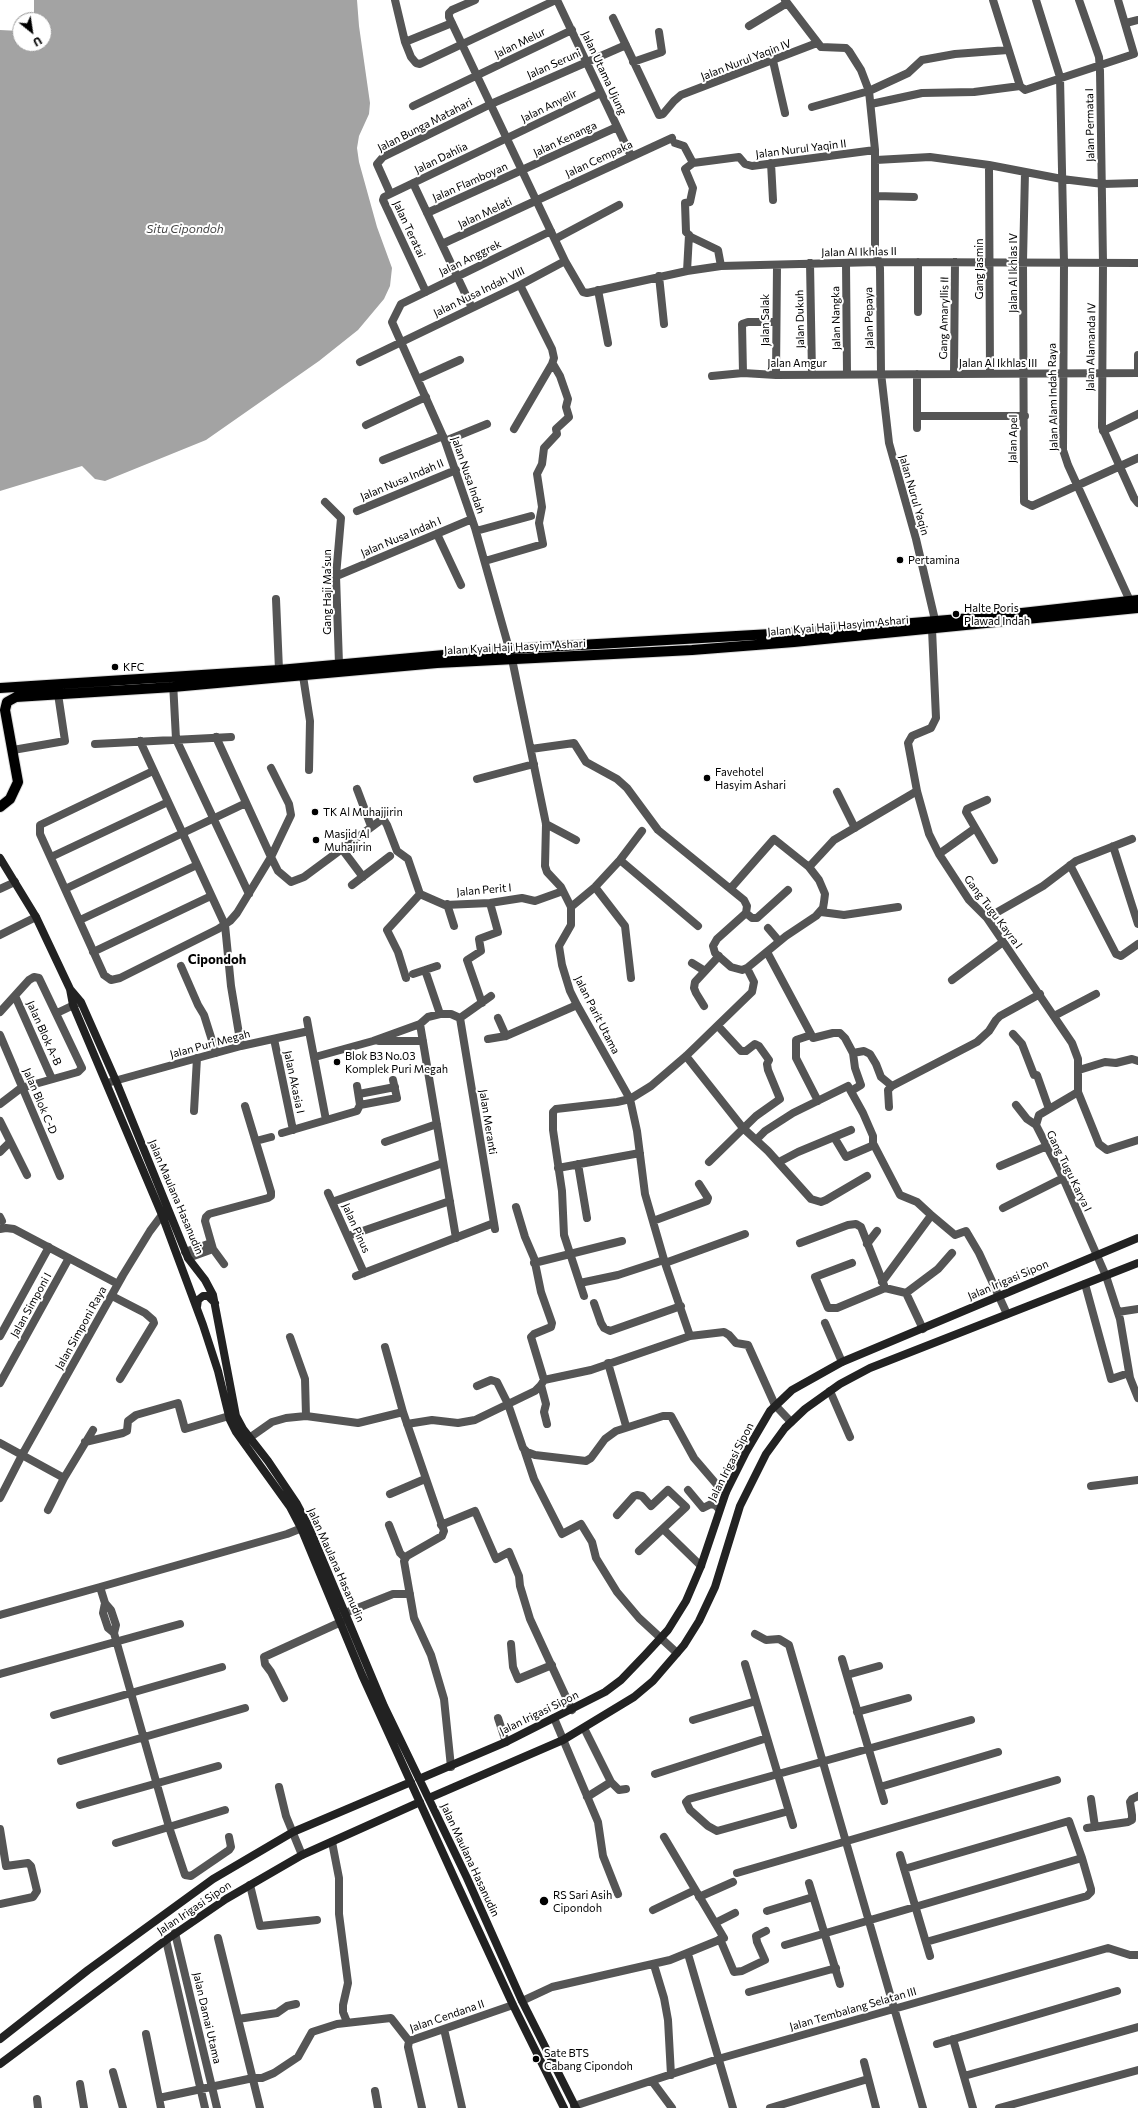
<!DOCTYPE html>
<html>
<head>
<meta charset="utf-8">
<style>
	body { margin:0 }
	#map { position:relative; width:1138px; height:2108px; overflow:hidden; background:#fff; font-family:Commissioner,sans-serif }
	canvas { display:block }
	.north { position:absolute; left:12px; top:12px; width:40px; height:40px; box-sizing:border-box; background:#fff; border:1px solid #999; border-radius:50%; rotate:150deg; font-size:11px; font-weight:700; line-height:16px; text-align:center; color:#000 }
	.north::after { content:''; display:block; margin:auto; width:14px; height:18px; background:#000; clip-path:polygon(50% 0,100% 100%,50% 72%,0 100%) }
</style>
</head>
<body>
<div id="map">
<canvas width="1138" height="2108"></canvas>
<div class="north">U</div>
</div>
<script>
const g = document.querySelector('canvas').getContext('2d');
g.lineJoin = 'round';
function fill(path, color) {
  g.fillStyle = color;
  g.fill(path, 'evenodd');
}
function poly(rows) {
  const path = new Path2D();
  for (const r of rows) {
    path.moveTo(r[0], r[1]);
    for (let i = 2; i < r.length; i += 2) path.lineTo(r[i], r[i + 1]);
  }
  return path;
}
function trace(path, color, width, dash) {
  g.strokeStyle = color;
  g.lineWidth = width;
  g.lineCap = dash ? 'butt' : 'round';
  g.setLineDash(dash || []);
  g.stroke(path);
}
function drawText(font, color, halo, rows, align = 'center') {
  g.font = font + ' Commissioner,sans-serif';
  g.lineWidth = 4;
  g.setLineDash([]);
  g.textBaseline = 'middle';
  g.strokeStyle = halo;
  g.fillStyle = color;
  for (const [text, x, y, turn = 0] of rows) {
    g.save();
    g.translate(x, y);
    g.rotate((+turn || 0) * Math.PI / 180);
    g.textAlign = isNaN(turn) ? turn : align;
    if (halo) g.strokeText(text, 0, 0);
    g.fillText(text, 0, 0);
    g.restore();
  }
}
fill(poly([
	[34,0,357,0,359,26,370,103,369,114,359,136,357,148,359,162,377,227,392,268,390,286,384,299,358,330,319,361,206,440,105,481,95,479,82,466,0,491,0,30,20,31,20,44,44,44,44,20,34,20]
]), '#a3a3a3');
const primary = poly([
	[0,688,279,670,510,649,806,632,995,616,1138,600],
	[0,807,10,799,18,782,5,710,7,702,16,697,173,687,437,663,692,650,794,642,1138,608]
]);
trace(primary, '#dbdbdb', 12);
trace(poly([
	[395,0,405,42,411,57,416,63,420,64,556,0],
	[475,0,452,10,449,13,449,17,565,261,583,292,587,293,687,271,721,266,878,262,1138,263],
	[557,0,631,156],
	[785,0,821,47,846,48,849,51,861,70,869,91,875,150,875,248,880,268,881,373,889,443,916,539,935,620],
	[993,0,1020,86,1025,90,1134,54,1118,0],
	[1036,0,1060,77,1064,263,1063,450,1068,465,1130,601],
	[1079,0,1099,57,1100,71,1103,263,1102,427,1134,498,1138,503],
	[613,18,659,115,663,114,674,101,681,95,817,43],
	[1126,23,1138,20],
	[749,26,787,3],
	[405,42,452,23],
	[773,61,785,113],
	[633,62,662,52,659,32],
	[871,104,922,93,974,92,1020,86],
	[413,106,572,30],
	[812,107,869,91,908,73,922,60,955,54,1008,50],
	[675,143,684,146,693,163,685,169,693,188,690,202,685,203,686,232,691,237,718,250,721,266],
	[876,160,930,157,989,165,1062,179,1103,184,1138,183],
	[693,163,739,157,745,164,752,166,875,150],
	[771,163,773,200],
	[989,165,990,374],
	[1025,172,1023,261,1024,502,1032,506,1138,458],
	[413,183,472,308],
	[390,193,377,164,383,157,491,104,626,45],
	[876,196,914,197],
	[427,213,617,127],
	[551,231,401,304,392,322,445,441,475,528,512,659,546,824,545,866,547,872,561,887,571,907,571,925,559,946,562,965,570,991,577,1005,630,1099,637,1131,645,1194,665,1263,690,1336],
	[555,239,619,205],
	[442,244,672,138],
	[810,263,812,374],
	[846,263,847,373],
	[687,271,689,235],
	[659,276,664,324],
	[598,290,608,343],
	[426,292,383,200,384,197,601,93],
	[918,312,918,262],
	[360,362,520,285,565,261],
	[743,373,742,324,748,322,776,322],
	[1138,373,1138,355],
	[954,374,955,262],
	[776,375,777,266],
	[712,376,743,373,776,375,1138,373],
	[418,379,460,360],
	[917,416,1025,416],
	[366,425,426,397],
	[917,428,917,374],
	[514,429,552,364,554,358,552,349,520,285],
	[1103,431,1138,414],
	[445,441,487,424],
	[383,460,443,436],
	[325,502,341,518,336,576,339,664],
	[357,511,456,470],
	[476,531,531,516],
	[437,534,461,585],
	[485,561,543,544,539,523,542,507,537,474,542,464,544,448,557,434,556,429,569,417,566,407,568,399,560,376,553,364],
	[339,575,472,519],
	[276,599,279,670],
	[932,629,936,718,931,728,912,736,908,743,917,791,929,834,939,854,969,900,987,918,1072,1043,1078,1059,1078,1092,1099,1144,1107,1150,1138,1140],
	[303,676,310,721,309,770],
	[173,682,176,739,249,894],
	[216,737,271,857,278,871,291,882,304,877,381,820,384,820,387,825,397,851,408,859,420,894,445,905,490,903,522,898,535,901,563,891],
	[140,741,225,925,231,986,241,1046],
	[95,744,231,737],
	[531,749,574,743,586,762,617,779,627,788,658,830,744,900,747,906,746,913,717,939,713,946,715,953,731,967,742,970,747,968,786,936,816,916,823,908,824,902,825,894,819,880,809,867,774,839,731,888],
	[13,750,65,741,58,694],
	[153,771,40,825,40,834,104,975,111,980,120,978,218,929,230,921,237,913,271,857,291,815,289,804,271,768],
	[477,779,534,764],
	[357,789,371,826],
	[837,792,855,828],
	[987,800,967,809,966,812,994,860],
	[546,824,576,840],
	[1113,846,1138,924],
	[342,849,363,877],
	[939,854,974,829],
	[51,857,168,802],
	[620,860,698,926],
	[1070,865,1116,954,1121,956,1138,944],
	[809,867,834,840,917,791],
	[352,885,390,856],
	[595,887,625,926,631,978],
	[0,889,15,882],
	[65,889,246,803],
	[447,904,454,926],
	[571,907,595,887,620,860,642,831],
	[821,912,844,915,898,907],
	[746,913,752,918,757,918,788,890],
	[987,918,1043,886,1076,861,1132,839],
	[80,920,197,865],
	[768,928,779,941],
	[0,935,36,917],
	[93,952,211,896],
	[767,952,813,1038,833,1033,840,1033,845,1038,853,1053,855,1068,861,1085,851,1091],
	[692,963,705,971],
	[181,966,198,1005,204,1015,216,1053],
	[425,970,440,1014],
	[413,974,437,966],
	[406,978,398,952,387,930,420,894],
	[952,980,1003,942],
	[15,996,52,1079],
	[482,1003,467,960,481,951,479,939,498,932,490,903],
	[704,1006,696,993,694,988,695,982,719,956],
	[0,1012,29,980,34,977,39,978,82,1068,78,1072,21,1088,0,1104],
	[57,1013,78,1003],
	[1054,1016,1096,994],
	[460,1018,495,1229],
	[460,1018,491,996],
	[498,1018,506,1036],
	[420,1024,456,1238],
	[309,1031,326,1120],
	[1013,1034,1022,1044,1034,1075,1037,1075,1049,1109],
	[0,1035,60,1176],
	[811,1035,796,1040,796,1058,818,1101],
	[274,1039,293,1130],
	[488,1039,506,1036,577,1005],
	[379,1041,423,1041],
	[853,1053,864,1051,870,1054,876,1064,881,1077,892,1086],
	[686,1056,743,1128,768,1151,811,1199,821,1202,826,1200,867,1176],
	[315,1057,373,1041,420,1024,428,1017,440,1014,451,1014,460,1018],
	[1079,1070,1105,1062,1116,1063,1132,1059,1138,1061],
	[107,1083,241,1046,309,1031,307,1020],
	[1078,1092,1039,1115,1036,1125,1063,1178,1106,1276,1120,1319,1130,1378,1138,1398],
	[359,1094,395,1087],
	[360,1105,397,1098,393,1080],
	[1016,1105,1027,1119,1036,1125],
	[889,1107,888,1090,892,1086,977,1042,989,1031,996,1020,1000,1016,1040,994],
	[194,1111,197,1058],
	[0,1121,27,1175],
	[282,1133,357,1111,360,1105,357,1086],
	[834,1137,846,1157,874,1145,900,1195,917,1202,930,1214,930,1217,882,1282],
	[756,1140,765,1131,793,1113,848,1086,863,1113,873,1136,873,1144],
	[256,1141,271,1137],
	[385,1142,437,1124],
	[0,1152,10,1142],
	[709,1162,756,1116,780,1099,768,1070,767,1064,769,1060,759,1046,755,1044,746,1051,741,1051,718,1026],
	[779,1162,798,1152,851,1130],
	[578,1164,587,1218],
	[1000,1166,1047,1146],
	[558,1168,640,1153],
	[328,1193,364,1273],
	[332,1202,443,1163],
	[1003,1208,1063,1178],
	[930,1214,955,1235,966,1231,979,1253,1007,1314],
	[0,1217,2,1221],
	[653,1221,707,1201,708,1198,699,1184],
	[0,1229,6,1228,14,1229,118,1284],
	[348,1236,450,1201],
	[800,1243,848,1225,856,1224,861,1227,884,1285],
	[867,1244,877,1231],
	[185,1252,211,1243],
	[188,1258,213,1249],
	[534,1263,622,1241],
	[665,1263,745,1234],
	[852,1263,815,1277,828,1308,837,1308,885,1288,906,1293,938,1269,952,1253],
	[224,1264,213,1249,205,1221,206,1217,209,1214,268,1198,271,1196,271,1192,245,1106],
	[356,1276,494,1223],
	[580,1283,618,1275,664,1260],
	[1085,1284,1111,1379,1129,1373],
	[906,1293,923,1329],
	[112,1296,145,1313,153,1320,154,1323,120,1379],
	[584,1296,564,1235,562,1191,553,1130,553,1112,556,1109,617,1102,630,1099,651,1086,686,1056,752,992,754,982,747,968],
	[594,1303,601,1323,604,1328,610,1331,681,1306],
	[1118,1312,1138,1309],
	[825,1323,842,1362],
	[0,1336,49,1247],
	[290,1337,305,1379,306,1416],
	[385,1347,403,1412,444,1531,442,1536,407,1556,404,1561,414,1618,431,1655,444,1699,451,1767],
	[608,1363,626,1426],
	[544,1380,591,1370,690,1336,724,1332,729,1335,736,1343,748,1345,775,1405,791,1422],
	[0,1383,69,1258],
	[541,1385,546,1404,544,1412,547,1424],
	[477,1386,491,1380,497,1382,508,1404,523,1448,527,1452,535,1455,586,1461,591,1458,605,1439,616,1431,663,1416,671,1416,694,1458,718,1486,726,1492],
	[830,1391,850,1437],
	[407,1424,432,1420,458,1423,475,1420,535,1391,541,1385,544,1380,531,1337,534,1334,551,1327,552,1323,541,1292,534,1258,525,1237,516,1207],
	[245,1441,272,1422,286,1418,306,1416,358,1423,403,1412],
	[85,1442,123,1433,127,1431,128,1421,136,1415,178,1403,185,1429,229,1416],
	[0,1443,64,1478],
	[524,1449,534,1479,562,1534,581,1524,592,1542,596,1558,617,1592,639,1618,677,1653],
	[1091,1486,1138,1480],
	[688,1490,703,1508,711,1504,715,1505,719,1509],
	[390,1494,425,1479],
	[0,1498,22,1455,123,1275,150,1231,162,1215],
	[48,1510,64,1478,93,1430],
	[617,1515,634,1496,637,1495,642,1496,651,1506,668,1490,686,1507,639,1551],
	[389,1525,400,1553,405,1558],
	[441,1525,475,1511,496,1559,509,1552,519,1576,520,1586,530,1619,572,1710],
	[663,1529,701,1566],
	[100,1587,287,1534,307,1526],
	[105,1603,103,1613,108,1628,114,1633],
	[345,1613,393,1594,410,1594],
	[0,1615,100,1587,105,1603,111,1610,116,1625,114,1633,169,1827,185,1875,191,1876,229,1850,231,1847,229,1837],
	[755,1634,766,1640,779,1639,789,1645,923,2108],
	[511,1644,513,1667,518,1679,552,1665],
	[842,1659,884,1801],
	[745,1664,793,1825],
	[0,1674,180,1624],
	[847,1675,879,1666],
	[284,1698,271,1672,265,1664,264,1657,341,1622],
	[857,1712,908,1698],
	[54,1715,222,1667],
	[498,1718,506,1742],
	[554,1718,598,1822,603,1856,618,1894],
	[693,1720,756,1701],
	[584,1728,611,1782,587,1797],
	[61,1761,245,1708],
	[655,1774,767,1738],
	[611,1782,619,1790,626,1789],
	[279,1787,286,1816,302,1855],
	[880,1787,998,1752],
	[1091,1799,1095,1827],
	[80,1805,218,1766],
	[789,1811,717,1831,708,1826,690,1810,686,1802,689,1799,971,1720],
	[1087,1828,1128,1822,1132,1820,1132,1815,1130,1802,1132,1799,1138,1796],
	[0,1829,6,1866,28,1863,31,1866,37,1891,33,1897,0,1904],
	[332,1842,339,1878,339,1914,348,1983,343,2005,343,2012,347,2022],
	[116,1843,225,1810],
	[900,1855,930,1956],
	[904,1869,1069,1821,1082,1858],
	[737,1873,1057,1780],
	[809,1883,840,1984],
	[250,1885,260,1926,317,1920],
	[699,1897,733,1882],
	[653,1910,695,1890],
	[767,1911,813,1897],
	[715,1923,735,1913],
	[175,1933,217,2108],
	[218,1938,260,2108],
	[720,1939,734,1972,742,1971,765,1960,757,1942,756,1936,766,1931],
	[166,1940,205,2108],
	[785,1945,1082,1858,1091,1889,1091,1892,1087,1896,926,1942],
	[688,1954,733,2108],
	[654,1965,664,1998,668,2020,671,2075],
	[749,1992,836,1968],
	[522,2001,552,1987,670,1960,724,1938,664,1837],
	[238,2019,277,2013,287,2006,296,2004],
	[444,2029,462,2108],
	[146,2034,161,2108],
	[953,2039,973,2108],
	[937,2044,1117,1991],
	[864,2062,876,2108],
	[113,2072,123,2108],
	[964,2076,1138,2027],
	[652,2081,672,2108],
	[80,2084,84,2108],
	[375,2091,378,2108],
	[159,2098,253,2078,262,2078,274,2073,298,2057,312,2032,337,2024,391,2018,409,2041],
	[37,2099,38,2108],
	[574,2106,718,2059,1108,1948,1130,1955,1138,1955],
	[422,2108,408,2047,409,2041,513,2005],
	[770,2108,868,2079],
	[999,2108,1138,2070]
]), '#555', 8);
trace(poly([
	[0,858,36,917,70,989,73,1005,162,1215,203,1325,218,1371,230,1420,236,1432,290,1507,301,1528,362,1675,457,1884,513,2005,564,2108],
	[70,989,81,1002,116,1081,188,1258,205,1280,213,1295,236,1416,243,1429,268,1461,297,1504,308,1525,384,1706,467,1878,522,2001,576,2108],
	[197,1307,198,1300,203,1296,208,1296,215,1303],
	[419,1779,506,1742,605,1692,621,1680,645,1655,668,1630,686,1601,701,1566,726,1492,746,1452,770,1411,792,1390,842,1362,1138,1238],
	[429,1798,563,1740,634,1697,653,1681,684,1645,699,1621,715,1587,740,1506,766,1454,785,1428,805,1409,840,1384,870,1368,1138,1263],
	[0,2039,88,1970,213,1879,293,1832,411,1782],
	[0,2064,166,1940,226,1899,302,1855,420,1802]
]), '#222', 8);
trace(primary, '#000', 10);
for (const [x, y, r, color] of [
	[900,560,4,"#000"],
	[956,614,4,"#000"],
	[115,667,4,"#000"],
	[707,778,4,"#000"],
	[315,812,4,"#000"],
	[316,840,4,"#000"],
	[337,1062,4,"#000"],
	[544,1901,5,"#000"],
	[536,2059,4,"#000"]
]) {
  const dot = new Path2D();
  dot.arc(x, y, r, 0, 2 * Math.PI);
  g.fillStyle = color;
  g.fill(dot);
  trace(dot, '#fff', 1.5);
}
drawText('11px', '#000', '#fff', [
	["Jalan Melur",520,43,-26],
	["Jalan Nurul Yaqin IV",746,60,-21],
	["Jalan Seruni",554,64,-24],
	["Jalan Utama Ujung",604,73,65],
	["Jalan Anyelir",549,106,-26],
	["Jalan Bunga Matahari",425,125,-27],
	["Jalan Permata I",1090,125,-91],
	["Jalan Kenanga",565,139,-25],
	["Jalan Nurul Yaqin II",801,149,-7],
	["Jalan Dahlia",441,158,-26],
	["Jalan Cempaka",599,159,-25],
	["Jalan Flamboyan",470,182,-24],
	["Jalan Melati",485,213,-25],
	["Jalan Teratai",409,229,65],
	["Jalan Al Ikhlas II",859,252,-1],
	["Jalan Anggrek",470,258,-26],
	["Gang Jasmin",979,269,-90],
	["Jalan Al Ikhlas IV",1013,273,-90],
	["Jalan Nusa Indah VIII",479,292,-26],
	["Jalan Nangka",836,318,-91],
	["Jalan Pepaya",869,318,-91],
	["Gang Amaryllis II",944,318,-89],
	["Jalan Dukuh",800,319,-91],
	["Jalan Salak",765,320,-90],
	["Jalan Alamanda IV",1091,347,-89],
	["Jalan Amgur",797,363],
	["Jalan Al Ikhlas III",998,363],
	["Jalan Alam Indah Raya",1053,397,-91],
	["Jalan Apel",1013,439,-89],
	["Jalan Nusa Indah",468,475,71],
	["Jalan Nusa Indah II",402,480,-23],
	["Jalan Nurul Yaqin",914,495,74],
	["Jalan Nusa Indah I",401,537,-23],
	["Gang Haji Ma’sun",327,592,-90],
	["Jalan Kyai Haji Hasyim Ashari",838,626,-5],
	["Jalan Kyai Haji Hasyim Ashari",515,647,-3],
	["Jalan Perit I",484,890,-5],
	["Gang Tugu Kayra I",993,912,53],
	["Jalan Parit Utama",597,1015,63],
	["Jalan Blok A-B",44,1033,66],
	["Jalan Puri Megah",210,1044,-15],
	["Jalan Akasia I",294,1082,78],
	["Jalan Blok C-D",40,1101,67],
	["Jalan Meranti",488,1122,81],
	["Gang Tugu Karya I",1069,1171,64],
	["Jalan Maulana Hasanudin",176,1197,67],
	["Jalan Pinus",356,1228,66],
	["Jalan Irigasi Sipon",1008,1280,-23],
	["Jalan Simponi I",31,1305,-61],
	["Jalan Simponi Raya",81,1328,-61],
	["Jalan Irigasi Sipon",731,1462,-63],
	["Jalan Maulana Hasanudin",336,1565,66],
	["Jalan Irigasi Sipon",539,1713,-26],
	["Jalan Maulana Hasanudin",470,1860,65],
	["Jalan Irigasi Sipon",194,1908,-34],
	["Jalan Tembalang Selatan III",853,2009,-16],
	["Jalan Cendana II",447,2016,-19],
	["Jalan Damai Utama",207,2018,77]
]);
drawText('11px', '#000', '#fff', [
	["Pertamina",908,560],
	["Halte Poris",964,608],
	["Plawad Indah",964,621],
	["KFC",123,667],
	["Favehotel",715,772],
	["Hasyim Ashari",715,785],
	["TK Al Muhajjirin",323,812],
	["Masjid Al",324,834],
	["Muhajirin",324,847],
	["Blok B3 No.03",345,1056],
	["Komplek Puri Megah",345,1069],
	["RS Sari Asih",553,1895],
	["Cipondoh",553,1908],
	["Sate BTS",544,2053],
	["Cabang Cipondoh",544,2066]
], 'left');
drawText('italic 12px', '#444', '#fff', [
	["Situ Cipondoh",185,229]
]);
drawText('bold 13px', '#000', '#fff', [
	["Cipondoh",217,960]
]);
</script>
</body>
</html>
